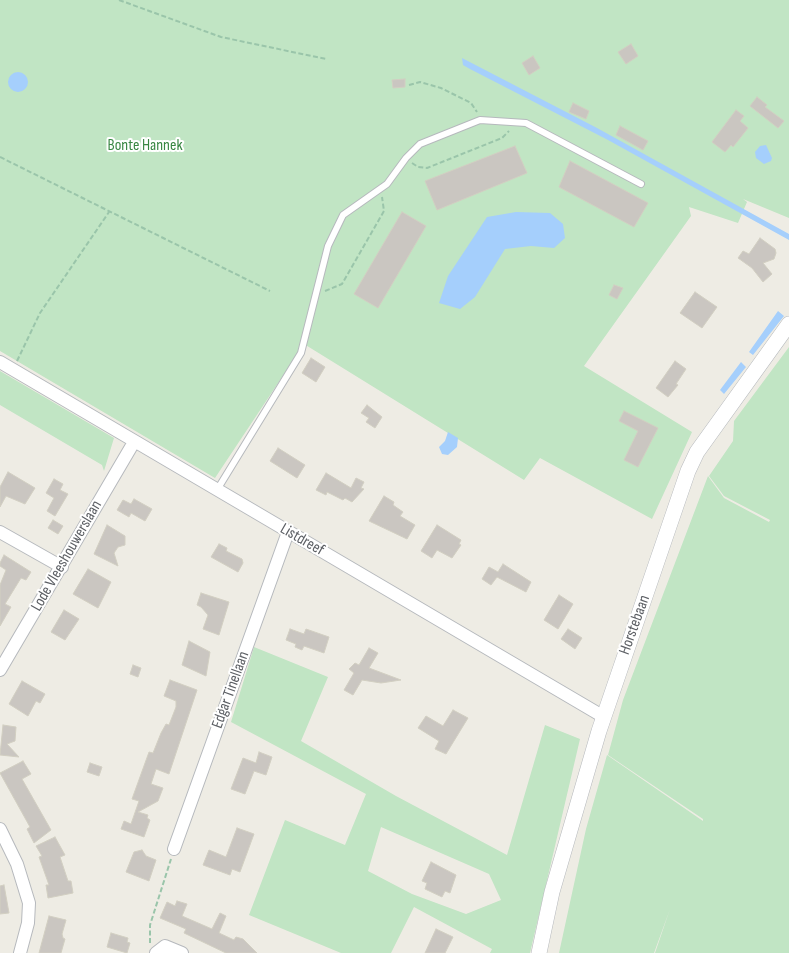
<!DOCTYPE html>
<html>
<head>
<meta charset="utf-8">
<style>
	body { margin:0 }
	canvas { display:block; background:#eeece4 }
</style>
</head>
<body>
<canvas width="789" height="953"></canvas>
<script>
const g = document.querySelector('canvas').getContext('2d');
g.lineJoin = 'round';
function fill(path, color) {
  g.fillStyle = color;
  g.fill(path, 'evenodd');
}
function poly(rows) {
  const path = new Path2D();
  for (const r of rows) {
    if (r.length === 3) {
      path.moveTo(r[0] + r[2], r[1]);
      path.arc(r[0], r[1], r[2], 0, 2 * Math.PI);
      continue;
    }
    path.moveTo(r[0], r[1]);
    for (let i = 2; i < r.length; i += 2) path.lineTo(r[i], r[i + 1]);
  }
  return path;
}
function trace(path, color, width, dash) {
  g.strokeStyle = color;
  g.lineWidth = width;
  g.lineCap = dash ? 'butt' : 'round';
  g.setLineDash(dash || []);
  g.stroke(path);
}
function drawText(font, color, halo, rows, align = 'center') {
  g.font = font + ' "Sofia Sans Condensed",sans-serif';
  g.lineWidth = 4;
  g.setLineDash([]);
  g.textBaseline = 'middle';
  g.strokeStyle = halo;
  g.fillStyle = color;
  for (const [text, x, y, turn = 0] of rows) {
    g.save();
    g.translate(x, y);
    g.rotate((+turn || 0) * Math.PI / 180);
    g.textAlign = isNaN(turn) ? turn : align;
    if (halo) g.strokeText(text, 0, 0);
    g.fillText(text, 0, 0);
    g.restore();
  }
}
fill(poly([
	[0,0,789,0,789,218,743,199,747,202,738,223,689,207,691,216,584,366,692,432,652,519,540,458,524,480,304,344,215,478,0,351],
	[789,347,789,953,655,953,670,909,654,953,559,953,586,829,607,755,703,821,703,819,608,755,623,700,708,476,724,498,769,522,770,520,724,496,709,476,733,441,734,421],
	[0,371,114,438,104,471,102,465,0,405],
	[254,647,328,677,301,741,396,796,507,855,545,725,580,739,530,953,490,953,492,949,414,907,391,953,341,953,249,915,285,820,345,845,366,794,231,722],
	[381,827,489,874,501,900,466,914,412,894,368,871]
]), '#c1e5c4');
fill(poly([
	[462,58,597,128,789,234,789,240,608,140,470,69,463,65],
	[18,82,10],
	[766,145,772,158,771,161,764,164,756,158,755,152,760,146],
	[516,212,550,213,563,224,565,238,554,248,531,246,505,249,475,297,460,309,439,303,448,276,487,217],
	[778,311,784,316,753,355,749,352],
	[741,362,746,367,724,394,720,390],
	[448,432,458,438,457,447,448,455,442,454,439,447,445,441]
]), '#a5cffc');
const building = poly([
	[631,44,638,56,626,64,618,52,631,44],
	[533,56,540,68,529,75,522,63,533,56],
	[405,79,405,87,393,88,392,80,405,79],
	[757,97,767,105,765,107,784,121,778,128,750,106,757,97],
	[573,103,589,111,586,119,569,112,573,103],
	[736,110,744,116,740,121,748,128,733,147,731,145,725,152,712,142,736,110],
	[620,126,648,141,643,150,616,135,620,126],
	[515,146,527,173,437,210,425,181,515,146],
	[570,161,648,203,634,227,559,187,570,161],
	[402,212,426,226,378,308,354,294,402,212],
	[760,238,775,249,776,253,774,259,763,263,772,274,763,282,752,268,738,258,743,251,749,254,760,238],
	[614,285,623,288,617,299,609,295,614,285],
	[695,292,717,307,702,328,680,313,695,292],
	[311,358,325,367,316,382,302,373,311,358],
	[675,361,686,369,676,384,678,385,668,397,656,388,675,361],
	[367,405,382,417,375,428,366,422,369,418,361,413,367,405],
	[624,411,658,428,638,467,624,460,638,431,619,421,624,411],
	[278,448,305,465,297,478,270,461,278,448],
	[8,472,35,488,25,504,6,496,0,507,0,487,8,472],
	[326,473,351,488,356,478,364,482,361,488,364,489,352,502,345,498,343,500,327,492,326,495,316,490,326,473],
	[54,479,63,484,60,490,68,494,55,516,47,511,54,498,46,493,54,479],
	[384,496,394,502,393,505,403,512,400,516,415,525,407,539,369,521,384,496],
	[134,499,152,509,145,521,131,513,129,517,117,510,123,500,131,504,134,499],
	[53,520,63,526,58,534,48,528,53,520],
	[107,525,125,536,125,545,118,547,114,553,118,566,94,554,107,525],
	[437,525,461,540,459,544,461,545,452,558,437,550,432,558,421,551,437,525],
	[219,544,227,548,226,551,242,559,243,563,238,572,211,557,219,544],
	[4,555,31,572,26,580,21,578,5,604,11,607,0,626,0,585,6,570,0,566,0,563,4,555],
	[503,564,531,582,526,592,497,577,491,585,482,579,489,567,498,572,503,564],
	[88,569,111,582,98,608,73,594,88,569],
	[201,593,229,602,219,635,203,629,208,615,201,607,197,605,201,593],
	[559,595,573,604,558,629,544,620,559,595],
	[64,610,79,619,65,640,51,632,64,610],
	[290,629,304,634,306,629,329,637,324,653,304,646,302,650,295,647,296,644,286,640,290,629],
	[568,629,582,638,575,649,561,639,568,629],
	[189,641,210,652,206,676,182,665,189,641],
	[369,648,378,653,369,668,401,680,381,683,362,680,353,695,344,690,354,673,349,669,355,663,359,665,369,648],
	[133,665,141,668,138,677,130,674,133,665],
	[170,680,197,690,169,774,156,769,151,784,163,788,158,801,138,812,148,815,147,818,150,820,144,837,121,829,124,821,131,824,139,801,132,799,149,752,153,753,161,733,166,724,169,725,176,707,176,701,164,696,170,680],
	[22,681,45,694,40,703,36,701,28,716,9,704,22,681],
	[453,710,468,718,446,754,435,749,439,741,418,728,426,716,443,726,453,710],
	[3,725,16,727,15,741,7,744,19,757,0,755,3,725],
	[259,752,272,757,266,775,254,771,245,794,231,789,243,758,256,763,259,752],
	[23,761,31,774,22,779,51,830,34,843,27,829,30,827,0,773,23,761],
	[90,763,102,767,99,776,87,772,90,763],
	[237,828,254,834,240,872,232,869,230,875,203,865,209,850,226,857,237,828],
	[55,837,65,855,60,857,68,881,71,881,73,893,48,898,46,885,49,885,39,857,42,856,36,846,55,837],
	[142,850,146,856,156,860,149,881,126,872,134,852,142,850],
	[431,862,456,875,450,893,445,891,442,897,425,889,427,883,422,881,431,862],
	[4,885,9,913,0,914,0,886,4,885],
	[177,901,187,904,182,916,212,929,220,913,226,916,219,933,234,940,236,937,243,939,257,953,226,953,184,933,186,929,160,918,167,902,175,906,177,901],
	[49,916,66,920,62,934,63,938,65,939,61,953,39,953,49,916],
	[436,929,453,937,445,953,425,953,436,929],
	[111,933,128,938,127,942,130,943,127,953,107,947,111,933]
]);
fill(building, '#cac6c1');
trace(building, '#d2cfc2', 1);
const service = poly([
	[217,490,301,353,328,246,343,215,387,184,406,158,420,144,480,120,526,123,641,184]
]);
const minor = poly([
	[0,362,604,717],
	[0,532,62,567],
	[0,670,134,442],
	[0,829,17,864,29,903,28,923,20,953],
	[174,849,288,532],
	[156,953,165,946,182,953]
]);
const tertiary = poly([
	[539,953,552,892,599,731,688,471,697,452,789,324]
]);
trace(service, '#b6b9bd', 8);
trace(minor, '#b6b9bd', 14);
trace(tertiary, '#b6b9bd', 16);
trace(poly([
	[119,0,221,37,326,59],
	[409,85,420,82,441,88,471,103,477,112],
	[0,157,270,291],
	[412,163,418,167,427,168,502,138,509,131],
	[325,291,342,284,384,211,382,197],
	[17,361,40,313,109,212],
	[150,943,150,925,171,859]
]), '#9ac5aa', 2, [5, 2.5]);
trace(service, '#fff', 6);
trace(minor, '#fff', 12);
trace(tertiary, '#fff', 15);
drawText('16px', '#388642', '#fff', [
	["Bonte Hannek",145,146]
]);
drawText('16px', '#5c5f64', '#fff', [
	["Listdreef",302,540,30],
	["Lode Vleeshouwerslaan",67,556,-60],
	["Horstebaan",635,625,-70],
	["Edgar Tinellaan",231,690,-70]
]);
</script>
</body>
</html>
